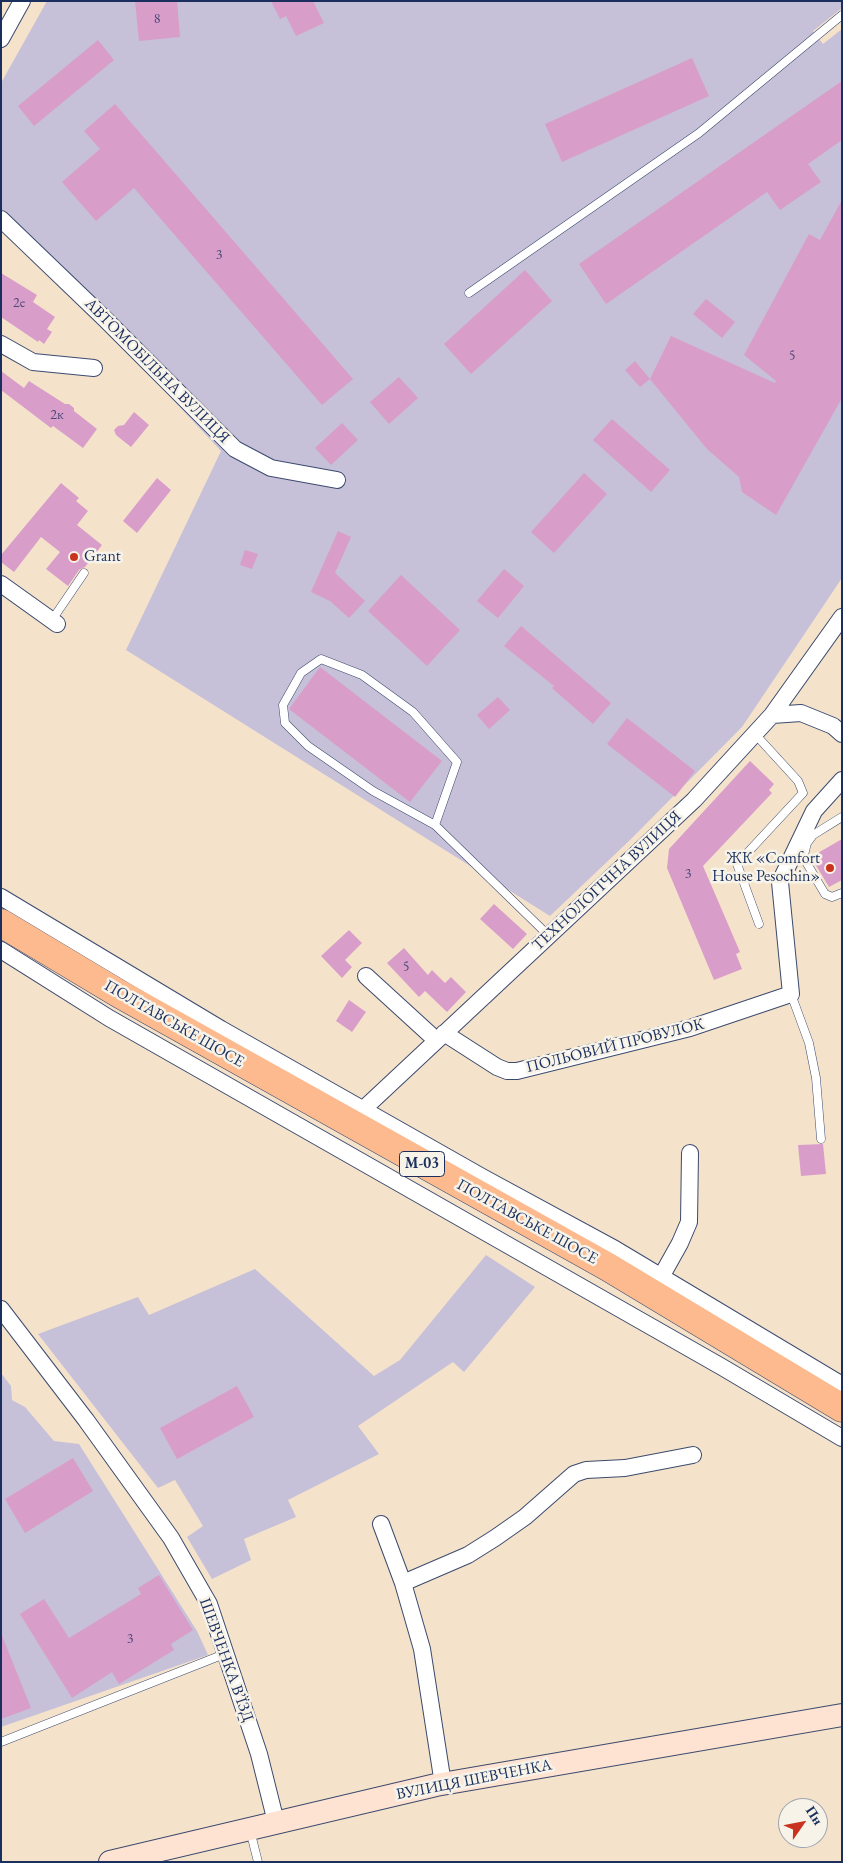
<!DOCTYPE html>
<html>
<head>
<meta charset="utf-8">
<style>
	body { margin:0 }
	#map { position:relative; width:843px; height:1863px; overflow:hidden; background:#f4e3ca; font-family:"EB Garamond",serif }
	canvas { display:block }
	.frame { position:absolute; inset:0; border:2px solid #1b2f5e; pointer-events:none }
	.north { position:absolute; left:778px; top:1798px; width:50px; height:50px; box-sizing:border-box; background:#f7f3e8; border:1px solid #9fa5b1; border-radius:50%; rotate:57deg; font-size:14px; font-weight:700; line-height:20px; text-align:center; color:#1b2f5e }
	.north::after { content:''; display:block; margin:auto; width:18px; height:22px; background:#c8321e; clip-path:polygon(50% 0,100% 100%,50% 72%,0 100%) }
</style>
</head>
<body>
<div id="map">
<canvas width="843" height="1863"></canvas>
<div class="frame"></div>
<div class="north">Пн</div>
</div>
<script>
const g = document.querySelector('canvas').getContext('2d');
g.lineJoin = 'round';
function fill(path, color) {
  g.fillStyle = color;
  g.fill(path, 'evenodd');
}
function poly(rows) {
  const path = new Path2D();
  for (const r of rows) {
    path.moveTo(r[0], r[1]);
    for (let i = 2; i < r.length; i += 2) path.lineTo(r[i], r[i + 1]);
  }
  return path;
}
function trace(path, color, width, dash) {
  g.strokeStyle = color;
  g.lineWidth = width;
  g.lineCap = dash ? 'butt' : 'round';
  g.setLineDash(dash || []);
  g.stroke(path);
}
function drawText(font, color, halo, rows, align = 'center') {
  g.font = font + ' "EB Garamond",serif';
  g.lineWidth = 5;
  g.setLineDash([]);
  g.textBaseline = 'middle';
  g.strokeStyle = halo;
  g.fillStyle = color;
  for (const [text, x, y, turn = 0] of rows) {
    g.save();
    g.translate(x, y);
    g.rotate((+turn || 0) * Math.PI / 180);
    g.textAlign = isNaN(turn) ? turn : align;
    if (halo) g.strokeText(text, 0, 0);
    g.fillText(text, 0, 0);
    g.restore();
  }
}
fill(poly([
	[47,1,842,1,842,8,813,31,823,44,842,29,842,578,742,727,630,840,550,916,126,650,221,451,1,216,1,83],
	[486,1255,535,1287,464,1372,453,1362,358,1426,379,1454,288,1500,296,1517,244,1539,251,1560,212,1579,187,1537,203,1526,175,1480,158,1488,38,1334,138,1297,149,1315,255,1269,374,1376,400,1360],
	[1,1373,11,1386,12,1400,25,1407,54,1441,79,1444,197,1631,208,1655,1,1727]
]), '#c7c0d9');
fill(poly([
	[135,1,177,1,180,37,139,41],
	[271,1,313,1,324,23,296,36,286,16,280,19],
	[98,40,114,60,34,126,18,106],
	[692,58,709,96,562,162,545,124],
	[842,81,842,140,808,164,821,182,780,210,767,192,606,304,579,264],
	[115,104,353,379,322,405,134,188,96,221,62,182,100,149,84,131],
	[842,200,842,398,776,515,742,492,739,477,707,449,650,379,671,336,775,383,776,381,744,355,809,234,820,240],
	[525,270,552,301,471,374,444,344],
	[1,273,37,295,33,302,55,317,47,329,52,332,44,344,39,340,38,342,1,317],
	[706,299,735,322,722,338,693,314],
	[635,361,650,379,640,387,625,370],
	[1,371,24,388,29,381,65,404,69,404,74,408,74,411,97,429,83,448,53,426,51,428,1,390],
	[399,377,418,398,389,424,370,402],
	[134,412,149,425,131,447,116,435,114,430,118,426,124,425],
	[612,419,670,470,651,492,593,440],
	[342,423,358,440,331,465,315,448],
	[584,473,607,494,554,553,531,532],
	[157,478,171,490,137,533,123,521],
	[61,483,79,498,76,501,88,511,77,525,102,545,85,567,79,570,68,586,46,569,60,552,41,537,14,572,1,562,1,555],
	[338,531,351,537,335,573,365,601,349,618,330,601,311,592],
	[245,550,258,554,252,569,240,565],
	[504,569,524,586,498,618,477,601],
	[401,575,460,630,427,666,368,611],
	[521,626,611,703,593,724,552,688,554,686,504,646],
	[320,667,442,761,410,802,289,709],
	[498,697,510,710,489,729,477,715],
	[627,718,695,771,675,797,607,744],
	[750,761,774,784,769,790,772,793,703,866,740,952,736,954,742,969,714,980,667,868,669,849],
	[842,839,842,880,829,887,811,857],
	[494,904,527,934,513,949,480,919],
	[349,930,362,943,345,960,352,967,342,978,321,956],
	[404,948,428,975,432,970,445,983,451,977,466,992,447,1012,425,991,419,997,387,963],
	[349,1000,366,1012,352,1032,336,1021],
	[823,1144,826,1174,801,1176,798,1145],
	[237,1386,254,1417,177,1459,160,1428],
	[73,1458,93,1491,25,1533,5,1499],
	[159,1575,193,1630,171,1644,174,1650,119,1684,112,1672,72,1698,20,1614,44,1599,69,1638,141,1594,138,1588],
	[1,1633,31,1708,1,1719]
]), '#d99dca');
const lane = poly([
	[469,293,699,133,842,15],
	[52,620,84,573],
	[755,734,798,781,803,793,737,864,759,924],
	[842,817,813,835,807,843,804,855,806,862,825,894,832,897,842,893],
	[435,825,457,762,413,712,362,675,321,659,301,673,283,705,285,723,308,746,373,791,435,825,548,935],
	[791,994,809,1043,816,1078,821,1139],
	[1,1742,227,1653],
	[250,1830,258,1862]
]);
const street = poly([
	[1,39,22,1],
	[1,219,104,318,235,449,271,468,337,480],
	[1,344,33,362,94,368],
	[1,584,57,624],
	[772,715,801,713,833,726,842,734],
	[1,897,221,1029,484,1178,615,1249,842,1385],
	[1,950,109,1018,722,1367,842,1438],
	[366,976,436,1040],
	[444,1033,497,1067,507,1071,517,1071,690,1028,791,994,780,882,814,811,842,780],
	[356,1116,694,800,772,715,842,617],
	[661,1277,680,1243,689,1222,690,1153],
	[1,1309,86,1420,171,1538,209,1604,259,1754,276,1822],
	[381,1524,403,1583,422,1649,443,1784],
	[403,1583,468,1555,495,1538,525,1517,574,1474,586,1470,625,1468,693,1455]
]);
const secondary = poly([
	[110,1862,436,1785,842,1715]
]);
const highway = poly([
	[1,923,118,993,608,1267,842,1408]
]);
trace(lane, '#3c4a6e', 9);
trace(street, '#3c4a6e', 18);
trace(secondary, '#3c4a6e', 24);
trace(highway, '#3c4a6e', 29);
trace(lane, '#fff', 8);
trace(street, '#fff', 16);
trace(secondary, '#fee3d2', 22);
trace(highway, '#fcba8e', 28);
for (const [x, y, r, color] of [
	[74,557,5,"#c8321e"],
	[830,868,5,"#c8321e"]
]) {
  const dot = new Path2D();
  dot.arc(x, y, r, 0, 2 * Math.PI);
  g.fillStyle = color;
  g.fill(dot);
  trace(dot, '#f7f3e8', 2);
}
drawText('14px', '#4a4a79', null, [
	["8",157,19],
	["3",219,255],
	["2е",19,303],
	["5",792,356],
	["2к",57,415],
	["3",688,874],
	["5",406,967],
	["3",130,1639]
]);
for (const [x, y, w] of [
	[422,1164,45]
]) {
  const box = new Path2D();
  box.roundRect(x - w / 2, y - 12.5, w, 25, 4);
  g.fillStyle = '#f7f3e8';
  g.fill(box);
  trace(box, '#1b2f5e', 1);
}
drawText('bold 15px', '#1b2f5e', null, [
	["М-03",422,1164]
]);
drawText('16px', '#1b2f5e', '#f7f3e8', [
	["АВТОМОБІЛЬНА ВУЛИЦЯ",157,371,45],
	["ТЕХНОЛОГІЧНА ВУЛИЦЯ",607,881,-43],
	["ПОЛТАВСЬКЕ ШОСЕ",174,1024,30],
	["ПОЛЬОВИЙ ПРОВУЛОК",615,1046,-14],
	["ПОЛТАВСЬКЕ ШОСЕ",527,1222,29],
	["ШЕВЧЕНКА В’ЇЗД",226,1660,70],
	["ВУЛИЦЯ ШЕВЧЕНКА",474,1780,-11]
]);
drawText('16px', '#1b2f5e', '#f7f3e8', [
	["Grant",84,557],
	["ЖК «Comfort",820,859,"right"],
	["House Pesochin»",820,877,"right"]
], 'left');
</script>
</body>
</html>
